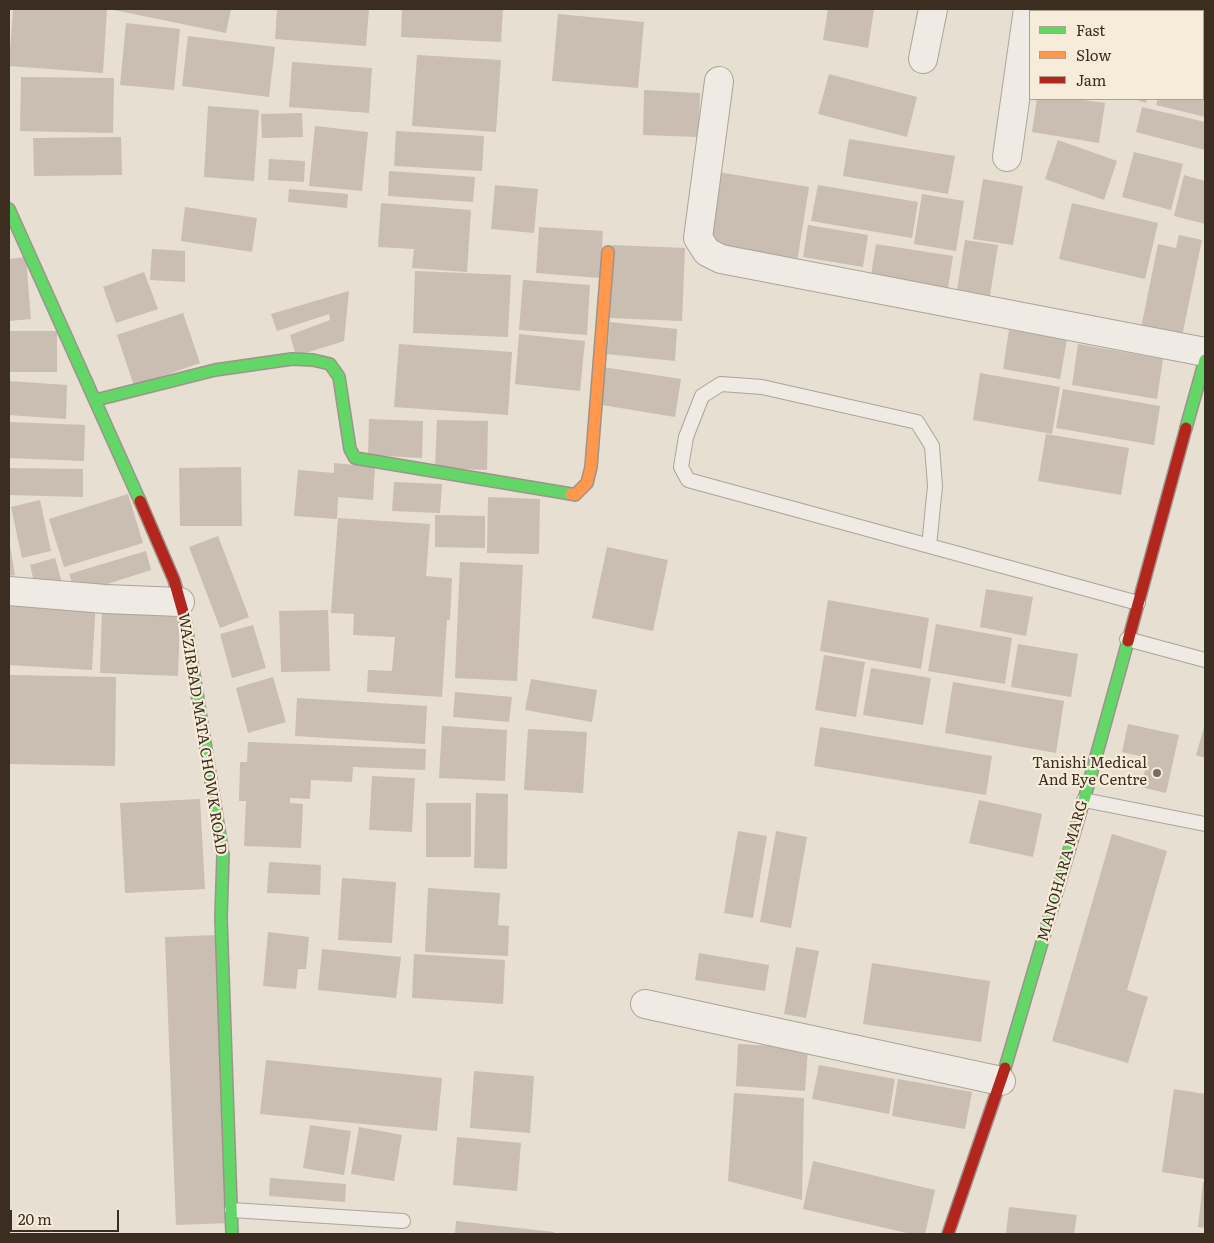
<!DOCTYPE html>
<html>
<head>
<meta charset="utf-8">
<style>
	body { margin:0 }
	#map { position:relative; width:1214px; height:1243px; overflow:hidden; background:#e7dfd1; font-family:Literata,serif }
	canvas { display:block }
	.frame { position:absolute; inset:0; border:10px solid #3c2d21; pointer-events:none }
	.legend { position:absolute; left:1029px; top:10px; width:175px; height:90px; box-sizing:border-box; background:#f6ecd9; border:1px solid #aca08f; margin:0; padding:6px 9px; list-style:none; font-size:15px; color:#3c2d21 }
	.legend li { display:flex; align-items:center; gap:10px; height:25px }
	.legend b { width:25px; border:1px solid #aca08f }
	.scale { position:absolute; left:10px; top:1210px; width:109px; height:22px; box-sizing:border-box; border:2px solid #3c2d21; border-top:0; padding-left:6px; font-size:15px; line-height:18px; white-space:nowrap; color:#3c2d21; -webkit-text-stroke:4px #f6ecd9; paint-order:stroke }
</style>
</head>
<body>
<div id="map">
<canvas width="1214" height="1243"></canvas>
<div class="frame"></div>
<ul class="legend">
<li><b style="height:6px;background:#63d668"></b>Fast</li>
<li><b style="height:6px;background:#ff974d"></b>Slow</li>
<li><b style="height:6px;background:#b3261e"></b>Jam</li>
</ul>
<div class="scale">20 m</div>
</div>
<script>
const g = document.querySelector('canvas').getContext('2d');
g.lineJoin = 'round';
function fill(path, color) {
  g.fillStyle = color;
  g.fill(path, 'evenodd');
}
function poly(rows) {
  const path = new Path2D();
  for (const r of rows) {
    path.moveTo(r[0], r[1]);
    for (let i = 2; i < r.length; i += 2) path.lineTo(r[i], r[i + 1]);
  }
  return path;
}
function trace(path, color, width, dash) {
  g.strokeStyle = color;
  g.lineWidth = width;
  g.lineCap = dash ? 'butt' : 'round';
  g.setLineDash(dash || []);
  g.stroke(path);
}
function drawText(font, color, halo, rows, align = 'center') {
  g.font = font + ' Literata,serif';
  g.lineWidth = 4.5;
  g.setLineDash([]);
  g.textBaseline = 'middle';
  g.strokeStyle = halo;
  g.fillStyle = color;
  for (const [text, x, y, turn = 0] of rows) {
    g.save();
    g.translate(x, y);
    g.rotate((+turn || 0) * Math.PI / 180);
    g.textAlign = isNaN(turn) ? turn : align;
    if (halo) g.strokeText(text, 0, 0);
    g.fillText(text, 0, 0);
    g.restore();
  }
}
fill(poly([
	[13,9,107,9,103,73,9,66],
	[109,9,231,9,226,33],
	[277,9,369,9,366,46,275,39],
	[402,9,503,9,501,42,401,37],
	[828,9,874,9,868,48,823,40],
	[1063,9,1124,9,1124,11,1062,11],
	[1133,9,1152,9,1152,11,1133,11],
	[558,14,644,22,638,88,552,81],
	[126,23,180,29,174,90,120,85],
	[1203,25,1205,26,1205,74,1203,74],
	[188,36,275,47,269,97,182,86],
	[417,55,501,60,496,132,412,126],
	[292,62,372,68,369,113,289,107],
	[829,74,917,97,907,137,818,114],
	[21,77,114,78,113,133,20,131],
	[1203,82,1205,83,1205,117,1156,105,1158,99,1203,99],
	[644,90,700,93,699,137,643,135],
	[1037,99,1076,99,1105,103,1099,143,1032,132],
	[1134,99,1147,99,1146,103],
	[208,106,259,110,254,181,204,177],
	[1142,107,1205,122,1205,150,1136,132],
	[302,113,303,137,262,138,261,114],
	[315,126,368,132,362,191,309,186],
	[396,131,484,136,482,171,394,166],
	[121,137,122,175,34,176,33,138],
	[849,139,955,156,948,194,843,176],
	[1058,140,1117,161,1104,200,1045,179],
	[1134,152,1183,164,1171,210,1122,197],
	[269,159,305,161,304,182,268,180],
	[389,171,475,177,473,202,388,196],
	[718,172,809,187,797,262,706,246],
	[1184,175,1205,181,1205,224,1174,216],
	[983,179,1023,186,1013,245,973,239],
	[495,185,538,189,534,233,491,229],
	[818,185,918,202,912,238,811,221],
	[289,189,348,194,347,208,288,202],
	[922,194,964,201,956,251,914,244],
	[381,203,471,210,467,272,412,268,414,249,378,247],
	[1072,203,1158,223,1145,279,1059,259],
	[185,207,257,218,252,252,181,241],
	[808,225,868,235,863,267,803,257],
	[539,227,603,231,600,278,536,273],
	[1179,235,1202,240,1181,341,1140,333,1158,244,1176,248],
	[965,240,998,245,988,308,955,302],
	[876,244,953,256,948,288,871,275],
	[612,245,685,248,682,321,610,318],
	[152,249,185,251,185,282,150,280],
	[26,257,31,319,9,321,9,259],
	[415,271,511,275,508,337,413,333],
	[144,272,158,309,116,323,103,287],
	[523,280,590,285,587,335,519,330],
	[349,291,344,341,296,356,290,335,330,320,329,314,277,331,271,314],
	[183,313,200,363,134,386,117,335],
	[610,322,677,329,675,361,607,354],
	[1009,330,1067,339,1060,379,1003,369],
	[9,331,57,331,57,372,9,372],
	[519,334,585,341,580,391,515,384],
	[399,344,512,352,508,415,394,407],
	[1078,344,1163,359,1157,399,1072,385],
	[603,367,681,379,675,417,596,404],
	[980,373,1060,387,1052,434,973,420],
	[9,381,67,385,66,419,9,415],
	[1063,389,1160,406,1154,445,1056,428],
	[369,419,423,421,422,458,368,455],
	[437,420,488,421,487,470,435,468],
	[9,422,85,425,84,461,9,458],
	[1046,434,1129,448,1121,495,1038,481],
	[334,463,375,467,373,500,338,497,337,519,294,516,298,470,334,473],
	[241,467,242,526,180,526,179,468],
	[9,468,83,469,83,497,9,495],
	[394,482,442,484,440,513,392,511],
	[128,494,143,543,64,567,49,519],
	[488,497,540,499,539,554,487,553],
	[40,500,51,551,22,558,11,507],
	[435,515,485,516,485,548,435,547],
	[338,518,430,524,426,576,452,578,450,620,447,620,442,697,367,692,368,670,392,671,395,637,353,635,354,614,331,613],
	[218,536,249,617,220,628,189,547],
	[9,540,15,575,9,576],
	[607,547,668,560,653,631,592,618],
	[146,551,151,570,76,594,69,574],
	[55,558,62,583,36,590,30,565],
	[460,562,523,565,517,681,455,678],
	[986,589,1033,597,1026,636,980,627],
	[9,594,96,599,92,670,9,665],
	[828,600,929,618,921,669,820,651],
	[328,610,330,671,281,672,279,611],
	[102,611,180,614,178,676,100,673],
	[936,624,1012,638,1005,684,928,671],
	[253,625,266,668,232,678,220,634],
	[1018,644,1078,654,1071,697,1011,687],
	[824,655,865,662,856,717,815,710],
	[871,668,931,678,923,725,863,715],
	[10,675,116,677,115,766,9,764],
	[273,677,286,722,248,733,236,688],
	[531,679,597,690,592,722,525,710],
	[953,682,1064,701,1056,753,945,733],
	[455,692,512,697,509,722,453,717],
	[297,698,427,706,425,744,295,736],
	[1128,724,1179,735,1166,793,1141,787,1148,758,1122,752],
	[1205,724,1205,758,1196,755],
	[442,726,507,730,505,781,439,778],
	[820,727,992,756,986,795,814,766],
	[528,729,587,732,583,793,524,790],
	[248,742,426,749,425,770,353,767,352,782,311,780,310,799,290,798,290,803,303,804,301,848,244,846,246,801,239,801,240,762,247,762],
	[372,776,415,778,412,832,369,830],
	[476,793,508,794,507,869,474,868],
	[200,799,205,889,125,893,120,803],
	[979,800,1042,814,1033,857,969,843],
	[426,803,471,803,471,857,426,857],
	[738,831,767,836,753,918,724,913],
	[776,831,807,837,791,928,760,922],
	[1112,834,1167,851,1127,990,1148,997,1128,1063,1052,1041],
	[269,862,321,865,320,895,267,893],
	[342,878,396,882,392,943,338,940],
	[428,888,500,893,498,925,509,926,508,956,425,952],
	[268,932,309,937,306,969,298,969,296,989,263,986],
	[217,935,229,1223,176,1225,165,937],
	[796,947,819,951,806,1018,784,1014],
	[322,949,401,957,396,998,318,990],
	[699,953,769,965,765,991,695,980],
	[414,954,505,960,503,1004,412,998],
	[872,963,990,981,981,1042,863,1024],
	[738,1044,808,1048,805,1091,736,1086],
	[266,1060,442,1078,437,1131,260,1114],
	[819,1065,895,1079,889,1114,812,1099],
	[474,1071,534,1076,530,1133,470,1128],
	[898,1079,972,1092,965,1129,892,1116],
	[1174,1089,1205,1094,1205,1179,1162,1172],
	[734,1093,804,1098,802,1200,728,1181],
	[310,1125,351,1131,344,1175,303,1168],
	[359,1127,402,1135,394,1181,351,1174],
	[457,1137,521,1143,517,1191,453,1185],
	[813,1161,935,1190,925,1234,911,1234,803,1209],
	[270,1178,346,1184,345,1202,269,1196],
	[1203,1182,1205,1182,1205,1228,1198,1227],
	[1009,1207,1077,1215,1074,1234,1006,1234],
	[456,1221,554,1232,554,1234,455,1234]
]), '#cabdb2');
const lane = poly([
	[929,546,935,486,932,446,917,422,762,387,721,384,702,396,686,437,681,467,688,480,1138,603],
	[1127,639,1205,660],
	[1084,800,1205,824],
	[232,1210,403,1221]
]);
const street = poly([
	[923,59,933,9],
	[719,81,698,238,707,252,721,259,1205,352],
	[1007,157,1028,9],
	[9,591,105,599,180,602],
	[645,1004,1001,1081]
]);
const fast = poly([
	[9,209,140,501],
	[96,400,215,370,292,359,313,360,330,364,339,377,350,449,355,458,571,494],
	[1186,428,1205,360],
	[185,619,223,855,221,918,232,1234],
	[1005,1068,1084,800,1128,641]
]);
const slow = poly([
	[571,494,575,495,587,483,591,467,608,252]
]);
const jam = poly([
	[140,501,174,580,185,619],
	[1128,641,1186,428],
	[948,1234,1005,1068]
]);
trace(lane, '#aca49a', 16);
trace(street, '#aca49a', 30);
trace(fast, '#9c948a', 14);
trace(slow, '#9c948a', 14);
trace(jam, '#9c948a', 14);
trace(lane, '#efeae3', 14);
trace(street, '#efeae3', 28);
trace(fast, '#63d668', 11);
trace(slow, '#ff974d', 11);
trace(jam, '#b3261e', 11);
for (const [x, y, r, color] of [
	[1157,773,5,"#786b5f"]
]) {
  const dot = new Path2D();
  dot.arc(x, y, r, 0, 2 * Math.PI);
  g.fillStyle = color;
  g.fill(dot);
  trace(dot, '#f6ecd9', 2);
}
drawText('15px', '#3c2d21', '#f6ecd9', [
	["WAZIRBAD MATA CHOWK ROAD",202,734,81],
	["MANOHARA MARG",1063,871,-74]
]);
drawText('15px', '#3c2d21', '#f6ecd9', [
	["Tanishi Medical",1147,764],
	["And Eye Centre",1147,781]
], 'right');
</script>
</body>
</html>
